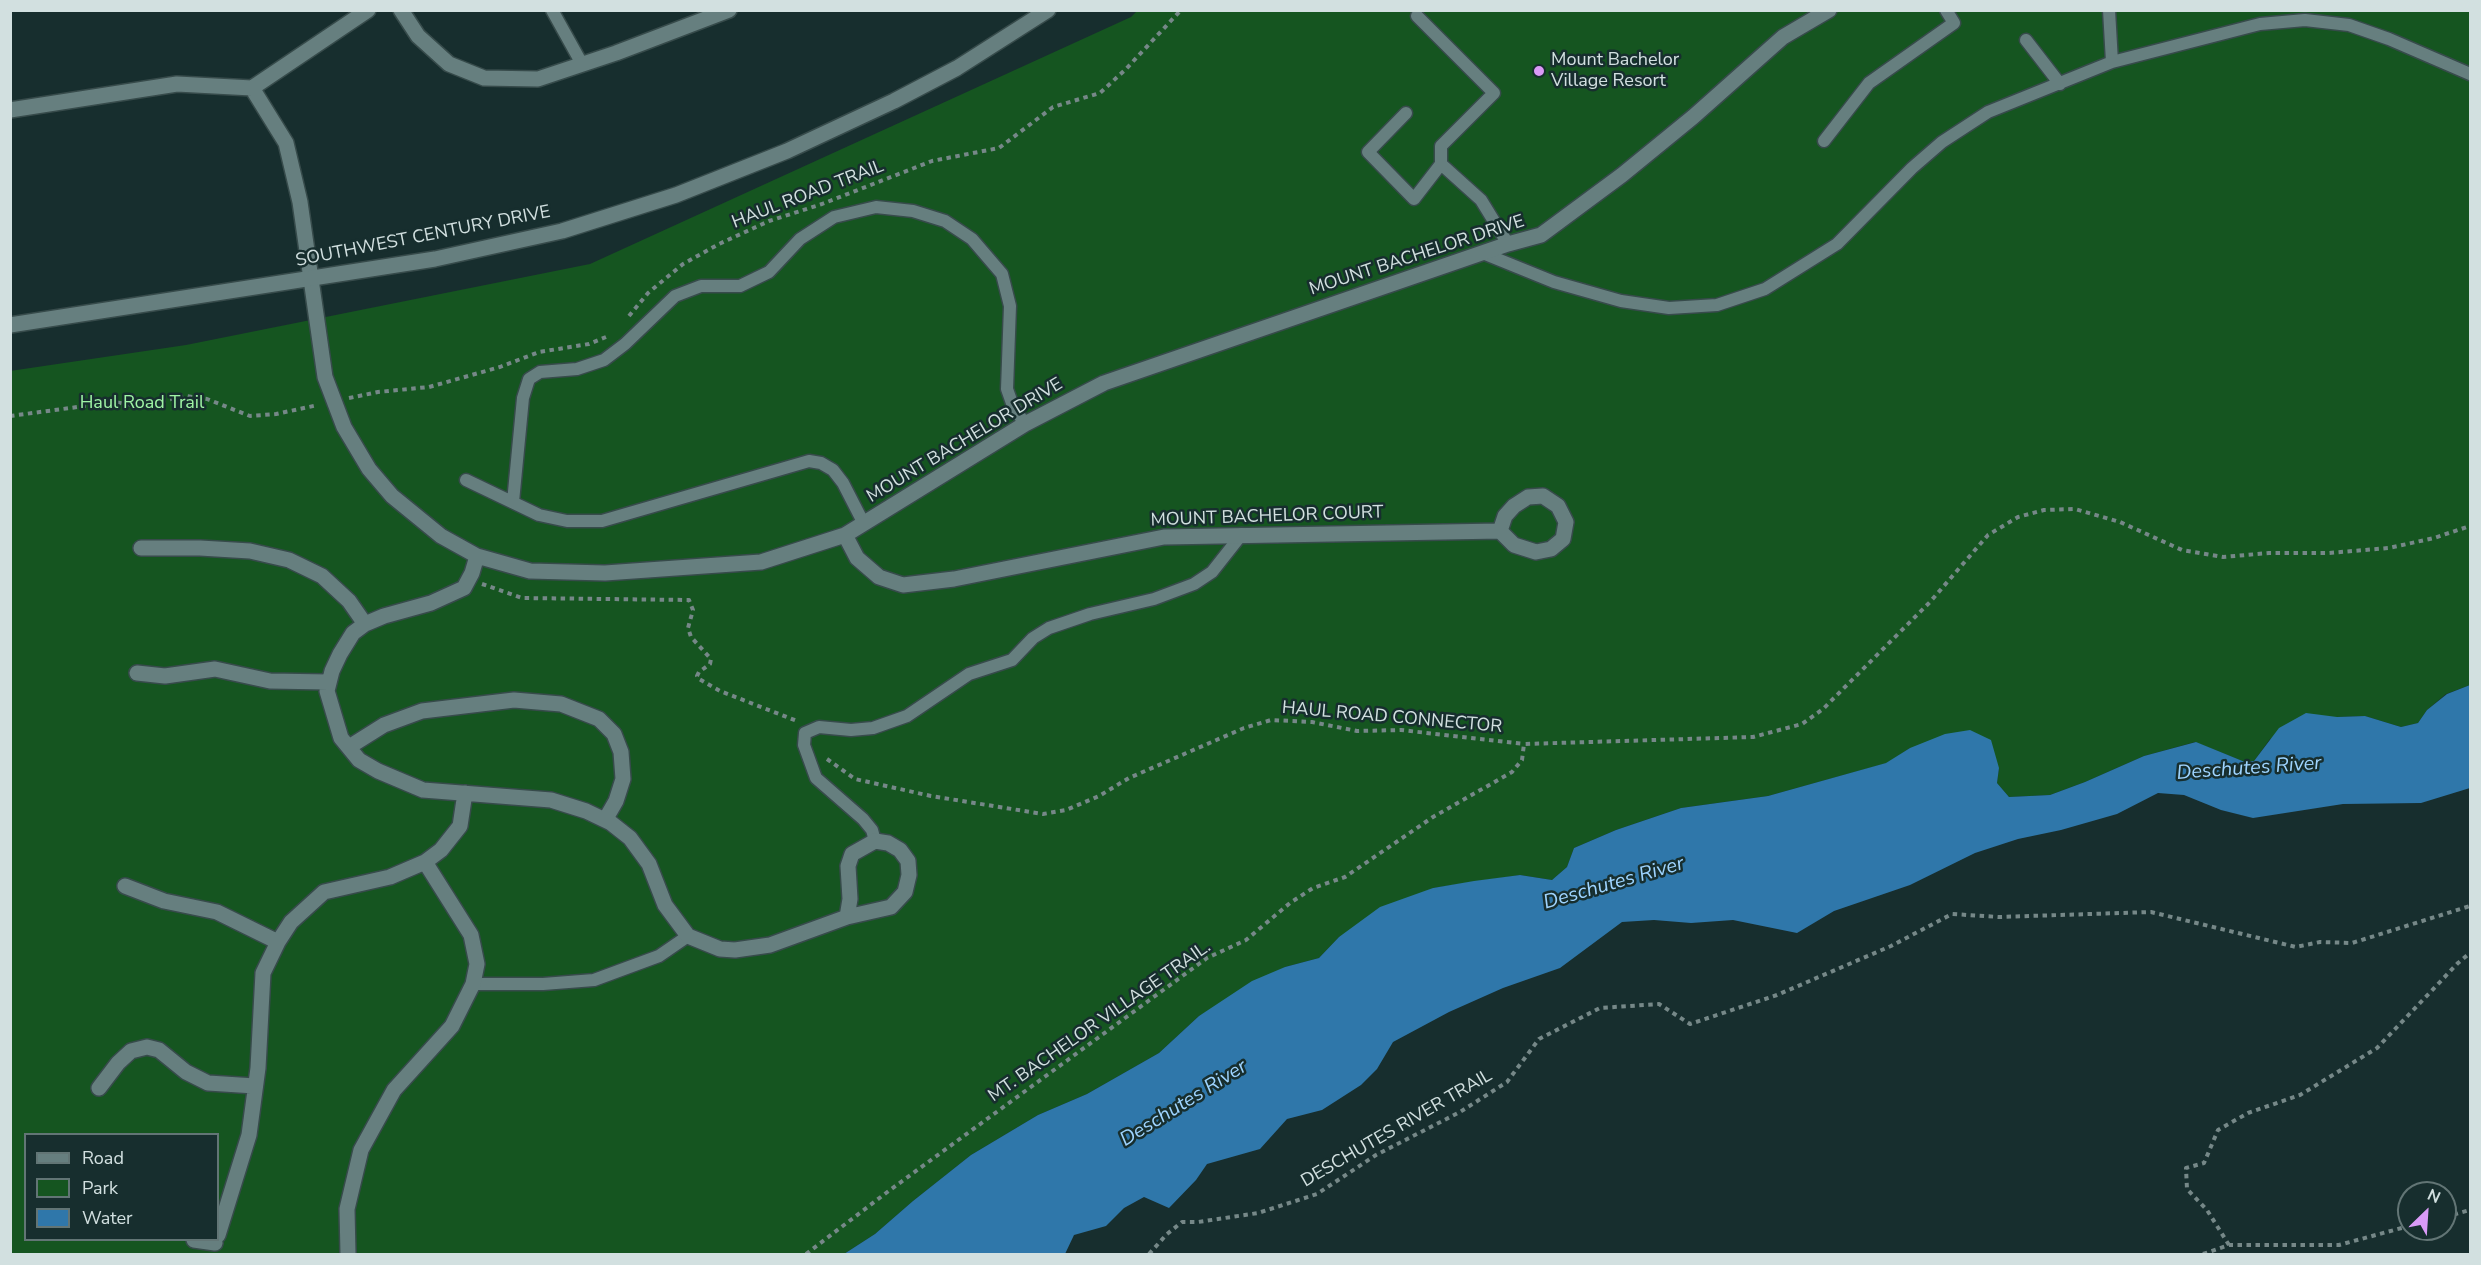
<!DOCTYPE html>
<html>
<head>
<meta charset="utf-8">
<style>
	body { margin:0 }
	#map { position:relative; width:2481px; height:1265px; overflow:hidden; background:#172e2e; font-family:"Nunito Sans",sans-serif }
	canvas { display:block }
	.frame { position:absolute; inset:0; border:12px solid #d2e0e0; pointer-events:none }
	.legend { position:absolute; left:24px; top:1133px; width:195px; height:108px; box-sizing:border-box; background:#172e2e; border:2px solid #627575; margin:0; padding:8px 10px; list-style:none; font-size:18px; color:#d2e0e0 }
	.legend li { display:flex; align-items:center; gap:12px; height:30px }
	.legend b { width:30px; border:2px solid #627575 }
	.north { position:absolute; left:2397px; top:1181px; width:60px; height:60px; box-sizing:border-box; background:#172e2e; border:2px solid #627575; border-radius:50%; rotate:25deg; font-size:16px; font-weight:700; line-height:24px; text-align:center; color:#d2e0e0 }
	.north::after { content:''; display:block; margin:auto; width:21px; height:27px; background:#da9af6; clip-path:polygon(50% 0,100% 100%,50% 72%,0 100%) }
</style>
</head>
<body>
<div id="map">
<canvas width="2481" height="1265"></canvas>
<div class="frame"></div>
<ul class="legend">
<li><b style="height:8px;background:#667f7f"></b>Road</li>
<li><b style="height:16px;background:#155520"></b>Park</li>
<li><b style="height:16px;background:#2f77aa"></b>Water</li>
</ul>
<div class="north">N</div>
</div>
<script>
const g = document.querySelector('canvas').getContext('2d');
g.lineJoin = 'round';
function fill(path, color) {
  g.fillStyle = color;
  g.fill(path, 'evenodd');
}
function poly(rows) {
  const path = new Path2D();
  for (const r of rows) {
    path.moveTo(r[0], r[1]);
    for (let i = 2; i < r.length; i += 2) path.lineTo(r[i], r[i + 1]);
  }
  return path;
}
function trace(path, color, width, dash) {
  g.strokeStyle = color;
  g.lineWidth = width;
  g.lineCap = dash ? 'butt' : 'round';
  g.setLineDash(dash || []);
  g.stroke(path);
}
function drawText(font, color, halo, rows, align = 'center') {
  g.font = font + ' "Nunito Sans",sans-serif';
  g.lineWidth = 5;
  g.setLineDash([]);
  g.textBaseline = 'middle';
  g.strokeStyle = halo;
  g.fillStyle = color;
  for (const [text, x, y, turn = 0] of rows) {
    g.save();
    g.translate(x, y);
    g.rotate((+turn || 0) * Math.PI / 180);
    g.textAlign = isNaN(turn) ? turn : align;
    if (halo) g.strokeText(text, 0, 0);
    g.fillText(text, 0, 0);
    g.restore();
  }
}
fill(poly([
	[1137,11,2470,11,2470,685,2446,694,2427,710,2418,723,2401,727,2365,716,2337,717,2270,739,2254,761,2245,762,2195,742,2144,756,2085,782,2050,795,2009,797,1997,783,1999,768,1910,748,1887,763,1822,781,1768,796,1681,808,1616,830,1574,848,1567,867,1552,880,1520,875,1433,888,1339,937,1319,958,1285,967,1199,1016,1159,1053,1087,1094,1038,1115,971,1155,913,1201,875,1234,844,1254,11,1254,10,371,186,345,590,264,1131,17],
	[26,1134,218,1134,218,1240,26,1240]
]), '#155520');
fill(poly([
	[2470,685,2470,788,2421,803,2343,804,2253,818,2221,810,2184,795,2158,793,2117,814,2061,830,2018,839,1975,853,1910,885,1834,911,1797,933,1733,920,1691,923,1654,920,1622,922,1560,968,1503,988,1449,1012,1393,1042,1377,1069,1361,1085,1322,1110,1287,1119,1260,1149,1207,1164,1196,1180,1169,1208,1144,1197,1124,1208,1106,1226,1074,1235,1065,1254,844,1254,875,1234,913,1201,971,1155,1038,1115,1087,1094,1159,1053,1199,1016,1252,981,1285,967,1319,958,1339,937,1380,907,1433,888,1474,881,1520,875,1552,880,1567,867,1574,848,1616,830,1681,808,1768,796,1886,763,1910,748,1945,734,1970,730,1991,740,1999,768,1997,783,2009,797,2050,795,2085,782,2144,756,2196,742,2245,762,2254,761,2279,728,2306,713,2337,717,2365,716,2401,727,2418,723,2427,710,2447,694]
]), '#2f77aa');
const service = poly([
	[552,10,582,64],
	[2109,10,2112,62],
	[1417,16,1494,93,1441,146,1441,164],
	[2026,40,2060,84],
	[1406,113,1368,152,1414,199,1441,164,1481,200,1508,244],
	[1824,141,1869,83,1954,23,1946,10],
	[1485,254,1554,282,1621,301,1669,308,1717,305,1765,289,1837,244,1912,168,1942,142,1988,112,2112,62,2260,24,2305,20,2349,25,2389,39,2470,74],
	[466,480,539,515,567,521,602,521,809,461,821,463,833,470,843,483,864,524],
	[513,502,523,398,529,379,540,372,577,369,604,360,625,344,675,296,701,286,740,286,769,272,800,239,834,217,876,207,913,211,945,221,972,239,1002,274,1010,306,1007,389,1013,406,1025,424],
	[875,841,872,830,863,819,816,778,804,745,805,733,819,727,851,730,873,728,907,716,969,674,1012,660,1033,638,1049,628,1090,614,1154,599,1194,584,1212,572,1242,534],
	[473,984,543,984,594,980,659,956,688,936]
]);
const minor = poly([
	[401,10,418,36,449,64,484,78,538,79,616,53,729,10],
	[252,88,368,10],
	[10,110,177,84,252,88,286,143,300,202,325,377,344,427,369,469,392,496,441,536,477,556,530,571,605,573,761,562,845,535,1025,424,1104,383,1508,244,1541,235,1622,175,1693,117,1783,37,1829,10],
	[845,535,857,558,879,577,903,585,954,579,1164,537,1500,531,1514,545,1536,552,1551,549,1563,539,1566,522,1558,506,1543,496,1528,497,1514,506,1505,516,1500,531],
	[141,548,200,548,250,551,289,560,322,576,349,601,365,624],
	[477,556,472,573,464,588,431,603,384,616,365,624,353,633,340,654,332,671,327,691,341,738,359,760,378,771,423,790,551,800,586,811,611,823,630,838,649,864,665,905,688,936,720,949,735,950,770,945,847,917,891,907,905,892,909,875,908,861,900,850,888,843,875,841,852,854,848,866,850,899,847,917],
	[137,673,165,676,215,669,270,681,328,682],
	[349,747,384,725,422,711,514,700,561,704,599,719,614,734,621,752,623,779,616,801,605,820],
	[125,886,164,901,217,912,278,942],
	[99,1088,118,1063,131,1051,147,1047,159,1050,186,1072,208,1083,255,1086],
	[218,1235,249,1135,258,1068,263,973,278,942,291,922,324,892,390,877,425,862,441,850,460,826,465,793],
	[194,1240,215,1243],
	[348,1254,347,1209,361,1150,394,1090,452,1026,473,984,477,964,471,935,425,862]
]);
const secondary = poly([
	[10,325,435,259,562,231,676,195,787,151,894,101,957,68,1048,10]
]);
trace(service, '#374b4b', 15);
trace(minor, '#374b4b', 18);
trace(secondary, '#374b4b', 18);
trace(poly([
	[629,316,648,293,683,264,719,244,769,221,822,204,932,161,999,148,1053,107,1100,93,1126,69,1181,10],
	[349,398,378,392,429,387,500,367,539,352,589,344,606,337],
	[10,416,115,402,138,406,186,396,207,399,250,416,276,414,318,405],
	[482,584,522,598,689,600,693,610,688,628,691,637,711,659,710,664,699,672,697,676,699,679,720,691,797,721],
	[827,759,855,779,931,796,1043,814,1066,810,1099,796,1129,778,1244,728,1271,720,1312,722,1357,731,1401,730,1524,744],
	[2445,1217,2470,1210],
	[2229,1245,2207,1210,2187,1189,2186,1168,2204,1163,2218,1130,2248,1113,2300,1095,2377,1048,2458,963,2470,953],
	[806,1254,890,1190,1207,958,1246,940,1290,903,1313,888,1345,877,1433,817,1512,772,1522,760,1524,744,1753,737,1802,724,1823,709,1930,602,1988,535,2018,517,2044,510,2075,509,2120,522,2182,550,2223,557,2269,553,2329,553,2389,548,2434,538,2470,526],
	[1149,1254,1167,1234,1182,1222,1198,1222,1258,1213,1317,1194,1376,1155,1460,1112,1507,1082,1539,1039,1600,1008,1659,1004,1690,1024,1777,995,1891,946,1952,914,1999,917,2151,912,2296,947,2320,942,2352,943,2470,906],
	[2203,1254,2229,1245,2339,1245,2409,1226]
]), '#768888', 4, [4.5, 4.5]);
trace(service, '#667f7f', 12);
trace(minor, '#667f7f', 15);
trace(secondary, '#667f7f', 15);
for (const [x, y, r, color] of [
	[1539,71,6,"#da9af6"]
]) {
  const dot = new Path2D();
  dot.arc(x, y, r, 0, 2 * Math.PI);
  g.fillStyle = color;
  g.fill(dot);
  trace(dot, '#172e2e', 2);
}
drawText('18px', '#d2e0e0', '#172e2e', [
	["Mount Bachelor",1551,61],
	["Village Resort",1551,82]
], 'left');
drawText('18px', '#d2e0e0', '#172e2e', [
	["HAUL ROAD TRAIL",808,195,-21],
	["SOUTHWEST CENTURY DRIVE",423,237,-11],
	["MOUNT BACHELOR DRIVE",1417,256,-18],
	["MOUNT BACHELOR DRIVE",965,441,-31],
	["MOUNT BACHELOR COURT",1267,517,-2],
	["HAUL ROAD CONNECTOR",1392,718,5],
	["MT. BACHELOR VILLAGE TRAIL.",1100,1022,-35],
	["DESCHUTES RIVER TRAIL",1397,1129,-30]
]);
drawText('18px', '#9ff4a5', '#172e2e', [
	["Haul Road Trail",142,404]
]);
drawText('italic 20px', '#9ed4ff', '#172e2e', [
	["Deschutes River",2249,769,-4],
	["Deschutes River",1614,884,-16],
	["Deschutes River",1184,1104,-32]
]);
</script>
</body>
</html>
